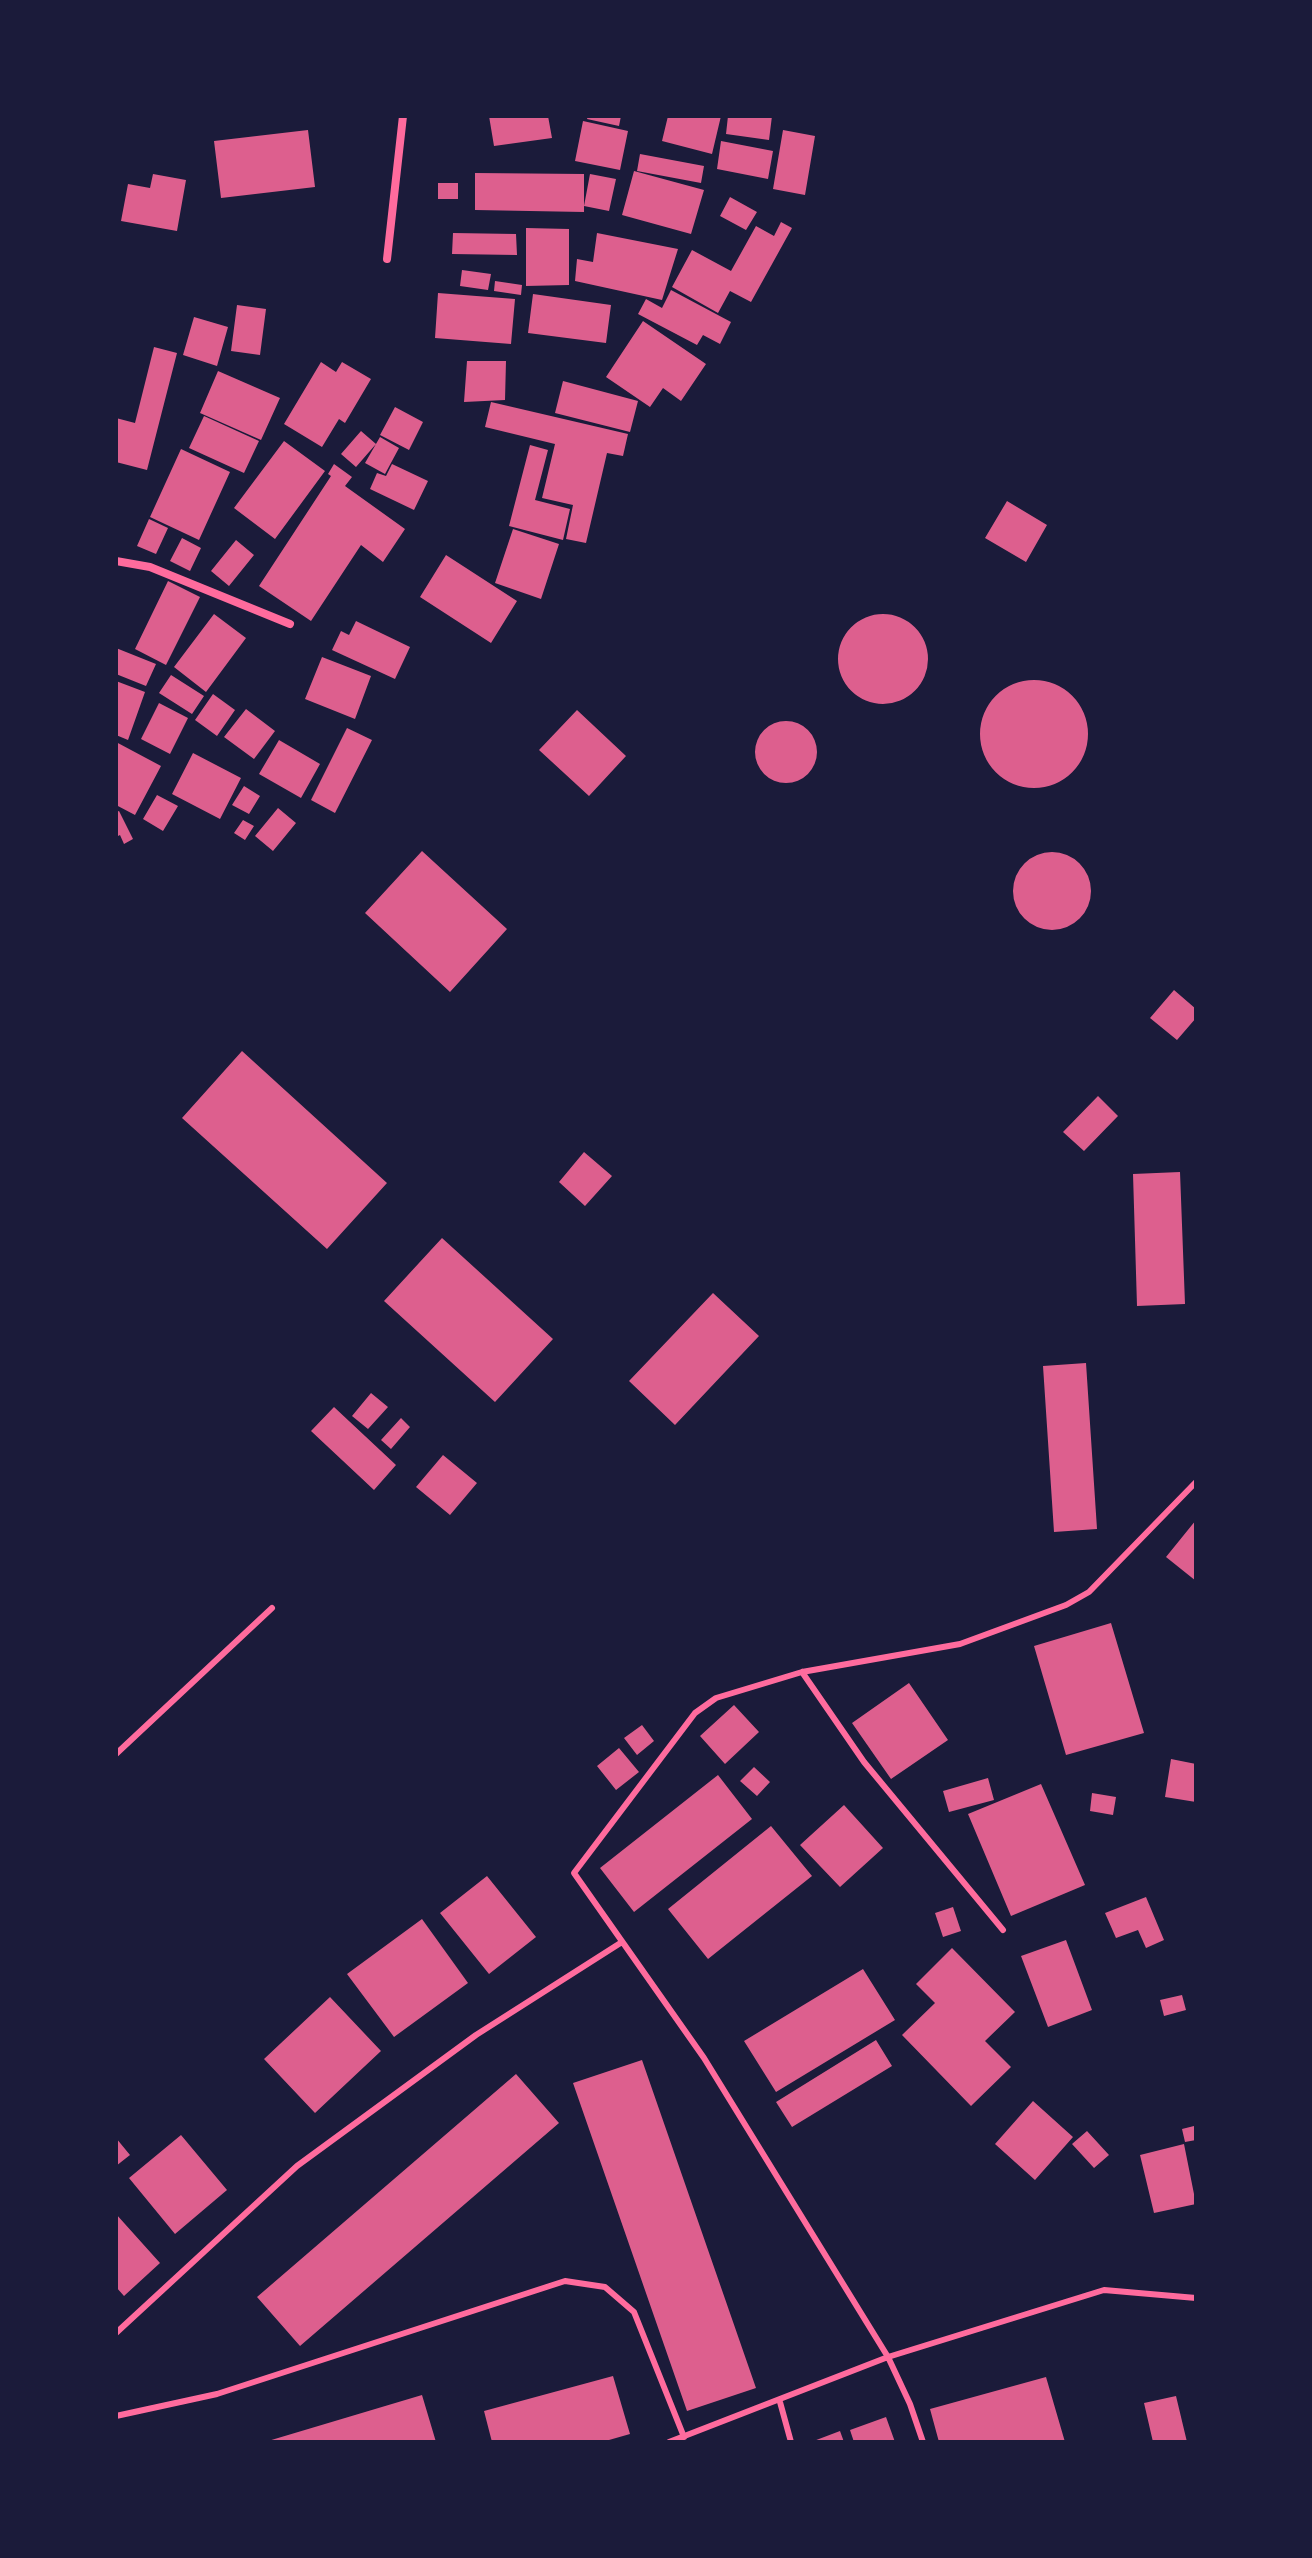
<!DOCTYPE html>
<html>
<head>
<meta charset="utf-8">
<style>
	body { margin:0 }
	#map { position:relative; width:1312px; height:2558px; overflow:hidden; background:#1b1b3a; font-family:Figtree,sans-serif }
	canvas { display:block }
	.frame { position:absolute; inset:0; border:118px solid #1b1b3a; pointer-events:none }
</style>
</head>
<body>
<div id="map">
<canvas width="1312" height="2558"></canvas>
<div class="frame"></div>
</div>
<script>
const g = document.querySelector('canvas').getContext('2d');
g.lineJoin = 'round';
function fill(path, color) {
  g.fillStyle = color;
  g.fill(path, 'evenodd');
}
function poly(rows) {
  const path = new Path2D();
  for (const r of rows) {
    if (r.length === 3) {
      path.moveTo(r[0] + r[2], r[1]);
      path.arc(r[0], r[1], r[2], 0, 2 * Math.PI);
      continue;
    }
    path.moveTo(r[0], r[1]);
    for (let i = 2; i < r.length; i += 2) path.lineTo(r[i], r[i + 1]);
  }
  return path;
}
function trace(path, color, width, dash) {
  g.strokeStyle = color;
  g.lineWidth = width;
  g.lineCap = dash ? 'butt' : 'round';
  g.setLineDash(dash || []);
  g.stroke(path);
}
fill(poly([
	[489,116,548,116,552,138,494,146],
	[588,116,621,116,619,126,587,119],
	[668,116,721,116,712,154,662,141],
	[728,116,772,116,769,140,726,134],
	[583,121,628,131,620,170,575,161],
	[308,130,315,187,221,198,214,141],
	[783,130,815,136,805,195,773,189],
	[721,141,773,151,768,179,717,169],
	[640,154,704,166,701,183,637,171],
	[634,171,704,190,691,234,622,215],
	[475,173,584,174,584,212,475,210],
	[153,174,186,180,177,231,121,221,128,184,150,188],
	[590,174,616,179,609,211,584,206],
	[438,183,458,183,458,199,438,199],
	[730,197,757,212,746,230,720,216],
	[781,222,792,228,751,302,730,291,718,313,672,287,692,250,731,271,756,226,774,236],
	[526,228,569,229,569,285,526,286],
	[453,233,516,234,517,255,452,254],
	[597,233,678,249,662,300,575,281,577,259,593,262],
	[462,270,491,274,488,290,460,286],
	[495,281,522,285,521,295,494,291],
	[671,290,731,322,720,344,703,335,697,345,638,314,646,299,662,308],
	[438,293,515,299,511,344,435,338],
	[533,294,611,305,606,343,528,333],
	[237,305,266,309,260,355,231,351],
	[194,317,228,327,217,366,183,355],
	[643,321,706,364,681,401,663,388,650,407,606,377],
	[154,347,177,353,147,470,116,462,116,418,135,423],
	[467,361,506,361,505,400,464,402],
	[321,362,336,372,342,362,371,379,345,423,339,419,322,447,284,424],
	[218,371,280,398,261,440,200,413],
	[563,381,638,401,630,432,555,413],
	[491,402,628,434,623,456,607,453,586,543,566,539,573,505,542,498,555,444,485,427],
	[395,407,423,422,409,450,380,435],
	[204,416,259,441,244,473,189,448],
	[361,431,376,444,356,467,341,454],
	[380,437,399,448,385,474,365,463],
	[284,441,325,471,275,539,234,508],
	[530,445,548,450,535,500,570,509,563,540,509,526],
	[181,449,230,472,199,540,150,517],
	[334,464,352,477,345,486,405,529,383,562,361,545,311,621,259,586,331,476,328,474],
	[392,464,428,481,414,510,370,489,377,473,386,476],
	[1007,501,1047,525,1026,562,985,538],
	[149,519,168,528,156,554,137,546],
	[513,529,559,544,541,599,495,583],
	[182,538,201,548,190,571,170,561],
	[236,540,254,555,229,586,211,571],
	[446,555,517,601,491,643,420,597],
	[168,581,200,597,166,665,135,649],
	[883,659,45],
	[214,614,246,638,206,692,174,667],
	[356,621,410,647,395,679,332,650,341,631,349,635],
	[116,648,156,664,146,686,116,674],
	[322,657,371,676,355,719,305,699],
	[171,675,204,696,192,714,159,693],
	[1034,734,54],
	[116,681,145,692,128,740,116,735],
	[213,694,235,710,217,736,195,720],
	[159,703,188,718,170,754,141,739],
	[246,709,275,731,254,759,224,737],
	[577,710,626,756,589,796,539,750],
	[786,752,31],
	[347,728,372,740,335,813,311,800],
	[279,740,320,764,301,798,259,774],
	[116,742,161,766,135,815,116,805],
	[193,753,241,778,220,819,172,794],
	[244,786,260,796,249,814,232,805],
	[157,795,178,806,163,831,143,819],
	[278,808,296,823,273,851,255,836],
	[119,811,133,839,124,844,120,835,116,837,116,812],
	[243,820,254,826,245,840,234,833],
	[422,851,507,929,450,992,365,913],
	[1052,891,39],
	[1174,990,1196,1009,1196,1018,1177,1040,1150,1018],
	[242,1051,387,1183,327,1249,182,1118],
	[1098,1096,1118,1116,1084,1151,1063,1132],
	[584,1152,612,1176,585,1206,559,1182],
	[1180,1172,1185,1304,1137,1306,1133,1174],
	[442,1238,553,1339,495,1402,384,1301],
	[713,1293,759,1336,675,1425,629,1381],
	[1086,1363,1097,1529,1054,1532,1043,1366],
	[371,1393,388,1407,368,1429,352,1416],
	[334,1407,396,1465,374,1490,311,1431],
	[401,1418,410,1427,391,1449,381,1440],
	[443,1455,477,1483,450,1515,416,1487],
	[1196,1520,1196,1581,1166,1557],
	[1111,1623,1144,1733,1066,1755,1034,1646],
	[909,1683,948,1740,891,1779,852,1723],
	[734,1705,759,1732,725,1764,700,1736],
	[642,1725,654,1741,637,1755,624,1738],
	[619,1748,639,1772,616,1790,597,1766],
	[1171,1759,1196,1764,1196,1802,1165,1797],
	[754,1767,770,1782,757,1796,740,1781],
	[718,1775,752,1819,634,1912,600,1868],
	[988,1778,994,1800,949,1812,943,1791],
	[1041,1784,1085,1885,1011,1916,968,1814],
	[1092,1793,1116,1797,1113,1815,1090,1811],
	[844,1805,883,1848,840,1887,800,1845],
	[771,1826,812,1876,708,1959,668,1909],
	[487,1876,536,1937,489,1974,440,1913],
	[1146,1897,1164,1940,1146,1948,1138,1930,1116,1938,1105,1913],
	[953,1907,961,1931,943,1937,935,1913],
	[422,1919,468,1983,394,2037,347,1974],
	[1066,1940,1092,2010,1048,2027,1021,1956],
	[952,1948,1015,2012,985,2041,1011,2067,971,2106,902,2035,935,2003,916,1984],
	[863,1969,895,2020,776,2092,744,2041],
	[1182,1995,1186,2010,1164,2016,1160,2000],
	[330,1997,381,2051,315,2113,264,2059],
	[876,2040,892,2066,792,2127,776,2102],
	[642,2060,756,2388,687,2411,573,2083],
	[516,2074,559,2123,300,2346,257,2297],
	[1033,2101,1073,2137,1035,2180,995,2144],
	[1194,2126,1196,2140,1185,2142,1182,2129],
	[1087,2131,1109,2155,1094,2168,1072,2144],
	[181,2135,227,2190,175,2234,129,2178],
	[116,2138,130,2155,116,2166],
	[1184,2144,1196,2204,1154,2213,1140,2155],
	[116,2214,160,2263,124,2296,116,2287],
	[613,2376,630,2434,602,2442,492,2442,484,2411],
	[1046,2377,1065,2442,939,2442,930,2409],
	[422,2395,436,2442,269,2442,268,2441],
	[1176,2396,1187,2442,1153,2442,1144,2403],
	[886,2417,895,2442,854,2442,850,2430],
	[840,2431,844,2442,811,2442]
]), '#dd5f8e');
trace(poly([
	[802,1672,864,1762,1003,1930],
	[116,1754,272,1608],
	[116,2333,297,2166,476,2035,622,1942],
	[780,2402,791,2442],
	[116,2416,217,2394,565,2281,605,2287,634,2312,684,2437],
	[669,2442,888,2357,1104,2290,1196,2298],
	[923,2442,910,2404,888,2357,704,2058,574,1873,695,1713,716,1698,802,1672,960,1644,1066,1605,1089,1592,1196,1482]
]), '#ff6b9d', 6);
trace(poly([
	[387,259,403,116],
	[116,561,150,567,290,624]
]), '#ff6b9d', 8);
</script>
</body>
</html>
